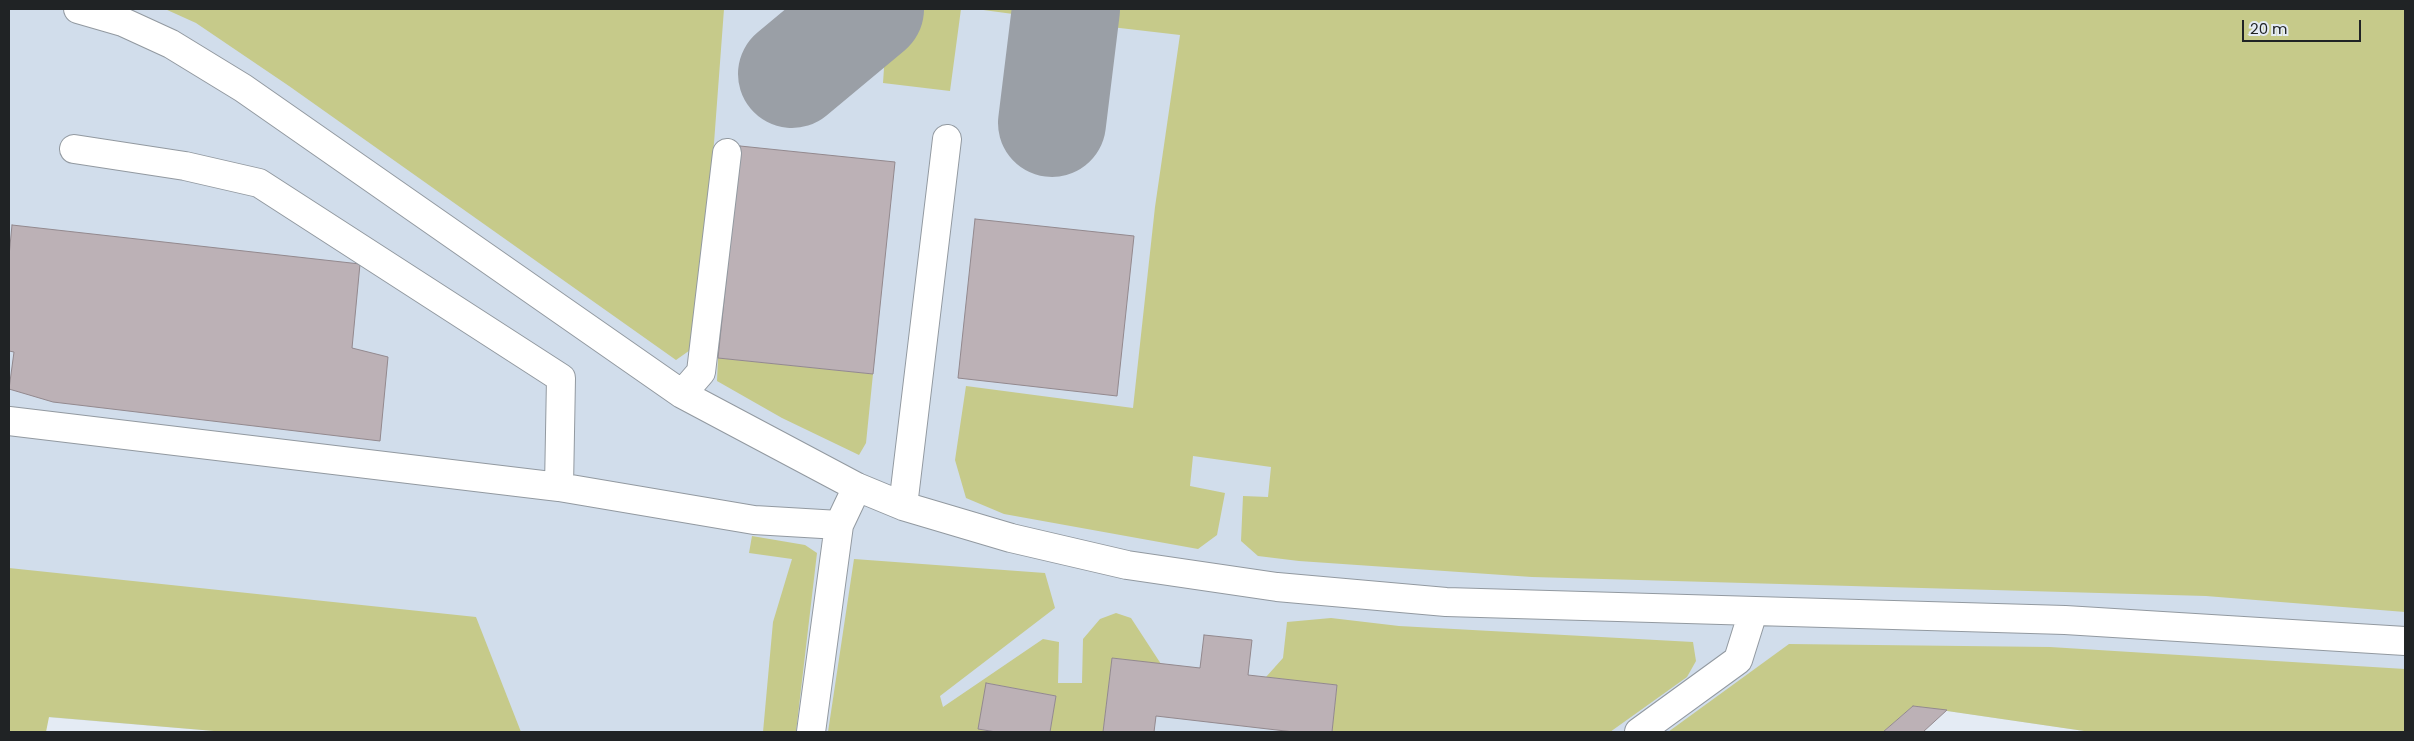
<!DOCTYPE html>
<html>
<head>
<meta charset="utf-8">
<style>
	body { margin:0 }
	#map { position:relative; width:2414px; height:741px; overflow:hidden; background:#e4ebf4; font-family:Poppins,sans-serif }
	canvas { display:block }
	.frame { position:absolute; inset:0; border:10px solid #202325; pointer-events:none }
	.scale { position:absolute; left:2242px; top:20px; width:119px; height:22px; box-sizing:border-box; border:2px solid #202325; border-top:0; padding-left:6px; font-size:15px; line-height:18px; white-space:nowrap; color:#202325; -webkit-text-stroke:4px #e4ebf4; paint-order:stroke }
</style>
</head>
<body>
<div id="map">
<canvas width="2414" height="741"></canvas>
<div class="frame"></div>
<div class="scale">20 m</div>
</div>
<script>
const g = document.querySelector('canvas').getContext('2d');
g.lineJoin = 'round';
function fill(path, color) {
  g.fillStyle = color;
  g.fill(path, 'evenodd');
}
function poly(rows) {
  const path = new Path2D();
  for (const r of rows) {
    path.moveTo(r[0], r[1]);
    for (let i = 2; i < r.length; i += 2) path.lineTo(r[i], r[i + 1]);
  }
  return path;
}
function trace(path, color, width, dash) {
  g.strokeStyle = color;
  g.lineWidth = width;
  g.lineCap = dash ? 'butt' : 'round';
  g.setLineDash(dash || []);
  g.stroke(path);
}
fill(poly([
	[9,9,2405,9,2405,732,2091,732,1913,706,1883,732,226,732,9,714]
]), '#d1ddeb');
fill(poly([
	[165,9,724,9,714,143,693,348,676,360,289,86,196,23],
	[905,9,961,9,950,91,883,83,887,23],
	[976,9,1051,9,1050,19],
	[1096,9,2405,9,2405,612,2206,596,1532,577,1299,561,1258,556,1241,541,1243,496,1268,497,1271,467,1193,456,1190,486,1225,493,1217,535,1198,549,1004,514,966,498,955,460,966,386,1133,408,1155,207,1180,35,1094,25],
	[718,358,873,374,866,443,859,455,782,418,717,381],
	[752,536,805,545,817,553,796,732,763,732,773,622,792,559,749,553],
	[854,559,1045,573,1055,608,940,696,943,707,1043,639,1059,642,1058,683,1082,683,1083,639,1100,619,1116,613,1131,618,1161,664,1112,658,1103,732,1050,732,1056,696,987,683,978,729,996,732,828,732],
	[9,568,476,617,521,732,226,732,49,717,46,732,9,732],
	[1331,618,1399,626,1693,642,1696,661,1687,677,1610,732,1332,732,1337,685,1266,677,1283,658,1287,622],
	[1789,644,2050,647,2405,669,2405,732,2091,732,1913,706,1883,732,1668,732]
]), '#c6ca8a');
trace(poly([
	[792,74,870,9],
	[1052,123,1066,9]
]), '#9a9fa6', 108);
const building = poly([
	[740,146,895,162,873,374,718,358,740,146],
	[975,219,1134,236,1117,396,958,378,975,219],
	[12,225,360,264,352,348,388,357,380,441,53,402,9,389,14,352,9,351,9,256,12,225],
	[1204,635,1252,640,1248,675,1337,685,1332,732,1294,732,1156,716,1154,732,1103,732,1112,658,1200,668,1204,635],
	[986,683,1056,696,1050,732,996,732,978,729,986,683],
	[1913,706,1947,710,1923,732,1883,732,1913,706]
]);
fill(building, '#bcb1b6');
trace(building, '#93898e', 1);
const minor = poly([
	[78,9,123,22,171,44,243,88,682,394,857,487,903,506,1011,538,1127,565,1277,587,1446,602,2065,620,2405,641],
	[682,394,701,372,727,153],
	[9,421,559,487,561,378,259,183,185,166,74,149],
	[559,487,754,520,839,525],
	[903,506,947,139],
	[811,732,839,525,857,487],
	[1639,732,1738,660,1753,612]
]);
trace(minor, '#9299a0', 30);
trace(minor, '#fff', 28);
</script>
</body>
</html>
